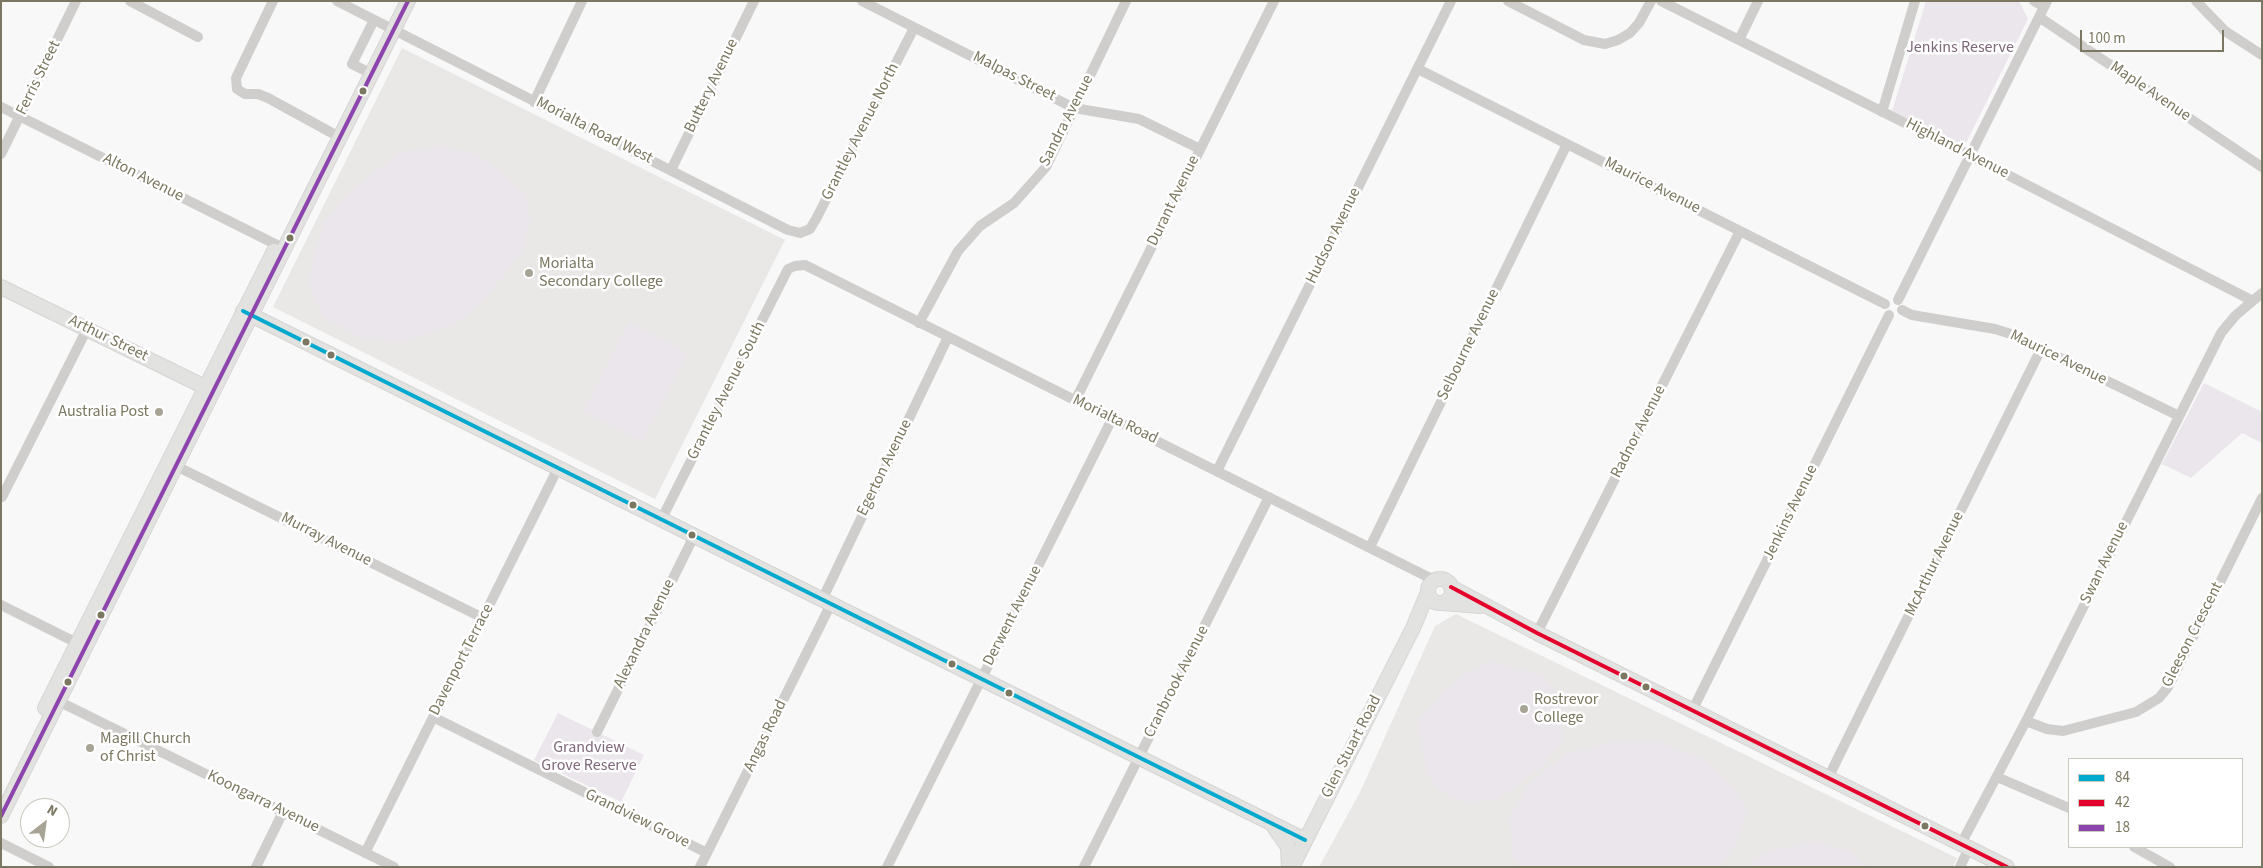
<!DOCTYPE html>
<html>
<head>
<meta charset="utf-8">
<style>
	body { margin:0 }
	#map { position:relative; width:2263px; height:868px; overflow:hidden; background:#f8f8f8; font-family:"Source Sans 3",sans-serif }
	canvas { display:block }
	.frame { position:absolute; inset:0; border:2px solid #7b7760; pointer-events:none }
	.legend { position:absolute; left:2068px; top:758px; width:175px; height:90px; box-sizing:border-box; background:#fff; border:1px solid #cac9bf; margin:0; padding:6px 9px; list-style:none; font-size:15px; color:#7b7760 }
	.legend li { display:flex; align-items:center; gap:10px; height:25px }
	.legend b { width:25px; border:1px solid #cac9bf }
	.north { position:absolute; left:20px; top:798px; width:50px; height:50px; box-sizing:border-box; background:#fff; border:1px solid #cac9bf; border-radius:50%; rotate:30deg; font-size:14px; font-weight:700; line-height:20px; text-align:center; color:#7b7760 }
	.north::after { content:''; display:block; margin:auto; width:18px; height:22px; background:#a7a495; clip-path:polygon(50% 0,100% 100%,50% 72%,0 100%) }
	.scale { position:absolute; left:2080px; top:30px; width:144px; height:22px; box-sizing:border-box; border:2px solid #7b7760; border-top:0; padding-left:6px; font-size:15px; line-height:18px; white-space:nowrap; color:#7b7760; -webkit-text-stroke:4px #fff; paint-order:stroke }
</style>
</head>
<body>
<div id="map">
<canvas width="2263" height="868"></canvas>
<div class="frame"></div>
<ul class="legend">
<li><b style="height:6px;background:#00a9ce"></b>84</li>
<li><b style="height:6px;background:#e4002b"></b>42</li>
<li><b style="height:6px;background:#8e44ad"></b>18</li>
</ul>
<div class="north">N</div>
<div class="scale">100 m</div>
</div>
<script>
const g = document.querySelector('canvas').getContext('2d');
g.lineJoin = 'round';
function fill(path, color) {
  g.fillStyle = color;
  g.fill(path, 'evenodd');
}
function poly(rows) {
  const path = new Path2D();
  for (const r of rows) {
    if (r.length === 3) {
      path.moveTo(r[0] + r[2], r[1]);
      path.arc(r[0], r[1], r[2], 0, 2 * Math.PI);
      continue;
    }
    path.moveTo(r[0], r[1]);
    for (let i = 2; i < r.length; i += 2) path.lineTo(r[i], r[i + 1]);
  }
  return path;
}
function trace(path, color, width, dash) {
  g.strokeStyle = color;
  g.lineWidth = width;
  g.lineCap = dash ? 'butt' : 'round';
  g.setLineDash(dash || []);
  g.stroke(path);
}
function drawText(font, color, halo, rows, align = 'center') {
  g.font = font + ' "Source Sans 3",sans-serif';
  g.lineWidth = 5;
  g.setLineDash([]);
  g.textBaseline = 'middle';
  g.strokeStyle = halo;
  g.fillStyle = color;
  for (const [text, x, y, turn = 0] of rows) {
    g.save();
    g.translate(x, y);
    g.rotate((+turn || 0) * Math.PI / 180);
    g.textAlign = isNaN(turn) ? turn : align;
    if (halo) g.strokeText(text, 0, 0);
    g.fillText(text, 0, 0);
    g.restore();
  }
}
fill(poly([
	[402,48,785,240,655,499,273,307],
	[1456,614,1957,858,1953,867,1319,867,1360,792,1435,626]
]), '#e9e8e6');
fill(poly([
	[1926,1,2019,1,2028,19,1964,147,1892,111],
	[443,147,475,154,497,168,527,195,530,221,523,251,481,304,453,325,399,342,359,337,324,318,314,298,308,278,323,224,343,198,400,152],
	[629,322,688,353,642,442,583,412],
	[2204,383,2262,412,2262,443,2242,433,2191,478,2162,464],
	[1492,661,1543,676,1562,700,1563,739,1542,767,1498,799,1464,803,1440,791,1427,773,1420,741,1420,719,1444,691,1466,673],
	[558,713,644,755,621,802,534,760],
	[1620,740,1660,742,1707,760,1736,790,1747,811,1738,840,1721,867,1520,867,1512,854,1510,817,1529,783,1566,754],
	[1813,842,1852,851,1866,867,1743,867,1770,851]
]), '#ebe6eb');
const secondary = poly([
	[1,287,213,391],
	[243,311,1305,840],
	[1440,591,12],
	[1451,587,1537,633,2007,867],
	[1442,603,1481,606],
	[45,708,274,251],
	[1,816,408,1],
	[1274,827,1288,847,1289,867],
	[1292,867,1413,628,1428,592]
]);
trace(secondary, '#d6d5d4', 16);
trace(poly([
	[130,1,198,37],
	[273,1,236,78,237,89,245,94,258,94,268,98,332,133],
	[337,1,788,230,800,233,810,229,816,219,914,28],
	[862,1,1074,108,1139,119,1200,149],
	[1508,1,1584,40,1605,44,1618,40,1630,33,1639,23,1651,1],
	[1661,1,1963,152,2251,300],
	[2034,1,2044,7],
	[2196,1,2225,31,2262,55],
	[2039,17,2262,167],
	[1739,40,1758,1],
	[1418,69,1885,304],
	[364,70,352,64,374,20],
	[534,102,582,1],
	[1,107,285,249],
	[1882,112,1915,1],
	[1,154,76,1],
	[671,170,754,1],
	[1898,300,2047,1],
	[1902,310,1912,315,1995,329,2011,334,2179,416],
	[919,323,958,251,980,226,1014,203,1046,167,1126,1],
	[1075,401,1274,1],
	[170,463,483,618],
	[1217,471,1451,1],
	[2,497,87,329],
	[661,520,788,269,795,266,805,265,1434,580],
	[1370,547,1567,144],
	[822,600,948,337],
	[1,605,83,646],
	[1537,633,1740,231],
	[54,699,394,867],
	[1692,711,1889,315],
	[433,717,707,853],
	[2026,721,2047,729,2063,731,2136,712,2159,698,2168,687,2262,498],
	[597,732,694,536],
	[1997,777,2069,808],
	[1828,778,2041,349],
	[1,843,49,867],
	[1961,844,2026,721,2221,333,2235,316,2262,293],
	[2134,847,2170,867],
	[365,853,558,468],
	[256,867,283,812],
	[700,867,831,604],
	[887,867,1112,419],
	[1084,867,1269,497],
	[1960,867,1969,848]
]), '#cfcecd', 10);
trace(secondary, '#e2e2e0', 14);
trace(poly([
	[243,311,1305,840]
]), '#00a9ce', 4);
trace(poly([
	[1451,587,1537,633,2007,867]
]), '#e4002b', 4);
trace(poly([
	[1,816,408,1]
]), '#8e44ad', 4);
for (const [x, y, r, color] of [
	[363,91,4.5,"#7b7760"],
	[290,238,4.5,"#7b7760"],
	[529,273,5,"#a7a495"],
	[306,342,4.5,"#7b7760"],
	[331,355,4.5,"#7b7760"],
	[159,412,5,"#a7a495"],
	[633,505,4.5,"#7b7760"],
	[692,535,4.5,"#7b7760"],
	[101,615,4.5,"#7b7760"],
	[952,664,4.5,"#7b7760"],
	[1624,676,4.5,"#7b7760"],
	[68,682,4.5,"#7b7760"],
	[1646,687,4.5,"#7b7760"],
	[1009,693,4.5,"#7b7760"],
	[1524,709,5,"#a7a495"],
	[90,748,5,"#a7a495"],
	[1925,826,4.5,"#7b7760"]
]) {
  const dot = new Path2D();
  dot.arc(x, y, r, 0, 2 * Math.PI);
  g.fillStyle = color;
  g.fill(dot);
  trace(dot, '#fff', 2);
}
drawText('16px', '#7e687a', '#fff', [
	["Jenkins Reserve",1960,48],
	["Grandview",589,748],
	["Grove Reserve",589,766]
]);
drawText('16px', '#7b7760', '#fff', [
	["Malpas Street",1014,77,27],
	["Ferris Street",39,78,-64],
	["Buttery Avenue",712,86,-64],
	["Maple Avenue",2150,92,34],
	["Sandra Avenue",1067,121,-63],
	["Morialta Road West",594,131,27],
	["Grantley Avenue North",861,132,-63],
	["Highland Avenue",1957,149,27],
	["Alton Avenue",143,178,27],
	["Maurice Avenue",1652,186,27],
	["Durant Avenue",1174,201,-64],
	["Hudson Avenue",1334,236,-64],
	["Arthur Street",108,339,26],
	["Selbourne Avenue",1469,345,-64],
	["Maurice Avenue",2058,358,26],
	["Grantley Avenue South",727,391,-63],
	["Morialta Road",1115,420,26],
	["Radnor Avenue",1639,432,-63],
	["Egerton Avenue",885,468,-64],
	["Jenkins Avenue",1791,513,-64],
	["Murray Avenue",326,540,27],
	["Swan Avenue",2105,563,-64],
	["McArthur Avenue",1935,564,-64],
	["Derwent Avenue",1013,616,-63],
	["Alexandra Avenue",645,634,-64],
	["Gleeson Crescent",2193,635,-63],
	["Davenport Terrace",462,660,-63],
	["Cranbrook Avenue",1177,682,-63],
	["Angas Road",766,736,-64],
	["Glen Stuart Road",1352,747,-63],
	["Koongarra Avenue",263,802,26],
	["Grandview Grove",637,819,26]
]);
drawText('16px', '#7b7760', '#fff', [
	["Morialta",539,264],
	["Secondary College",539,282],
	["Australia Post",149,412,"right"],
	["Rostrevor",1534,700],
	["College",1534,718],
	["Magill Church",100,739],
	["of Christ",100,757]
], 'left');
</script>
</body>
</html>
